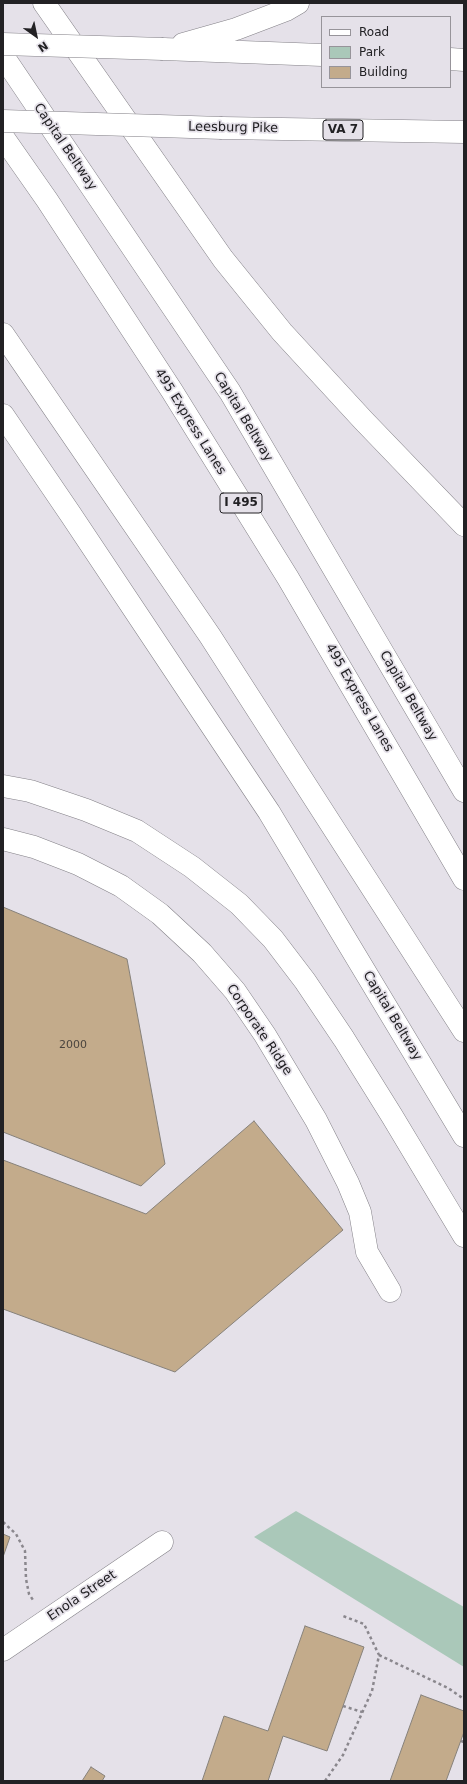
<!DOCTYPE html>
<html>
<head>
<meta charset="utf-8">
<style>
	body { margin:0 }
	#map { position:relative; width:467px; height:1784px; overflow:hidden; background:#e5e1e9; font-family:"DejaVu Sans",sans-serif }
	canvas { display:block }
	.frame { position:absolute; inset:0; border:4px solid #222124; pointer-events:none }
	.legend { position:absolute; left:321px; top:16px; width:130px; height:72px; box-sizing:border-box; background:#e5e1e9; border:1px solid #97949a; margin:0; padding:5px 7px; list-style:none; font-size:12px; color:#222124 }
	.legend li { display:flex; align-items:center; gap:8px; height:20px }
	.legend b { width:20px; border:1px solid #97949a }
	.north { position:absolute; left:16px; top:16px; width:40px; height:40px; -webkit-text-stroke:3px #e5e1e9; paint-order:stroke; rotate:147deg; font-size:11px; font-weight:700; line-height:16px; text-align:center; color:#222124 }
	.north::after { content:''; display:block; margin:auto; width:14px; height:18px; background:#222124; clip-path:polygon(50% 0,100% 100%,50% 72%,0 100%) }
</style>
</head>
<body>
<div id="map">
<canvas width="467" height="1784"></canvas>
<div class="frame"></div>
<ul class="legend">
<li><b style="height:5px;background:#fff"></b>Road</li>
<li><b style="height:11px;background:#aac8b9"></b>Park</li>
<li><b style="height:11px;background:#c3ab8b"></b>Building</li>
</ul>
<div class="north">N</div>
</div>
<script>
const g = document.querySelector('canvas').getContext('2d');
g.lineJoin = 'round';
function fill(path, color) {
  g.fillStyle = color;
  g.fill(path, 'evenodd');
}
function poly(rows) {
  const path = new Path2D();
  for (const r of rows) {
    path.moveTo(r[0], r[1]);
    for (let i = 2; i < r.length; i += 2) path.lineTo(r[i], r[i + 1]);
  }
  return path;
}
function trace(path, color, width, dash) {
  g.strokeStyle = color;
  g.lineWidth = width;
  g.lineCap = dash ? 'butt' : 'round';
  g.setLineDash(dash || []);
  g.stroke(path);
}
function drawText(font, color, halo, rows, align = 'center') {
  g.font = font + ' "DejaVu Sans",sans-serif';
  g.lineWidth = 3.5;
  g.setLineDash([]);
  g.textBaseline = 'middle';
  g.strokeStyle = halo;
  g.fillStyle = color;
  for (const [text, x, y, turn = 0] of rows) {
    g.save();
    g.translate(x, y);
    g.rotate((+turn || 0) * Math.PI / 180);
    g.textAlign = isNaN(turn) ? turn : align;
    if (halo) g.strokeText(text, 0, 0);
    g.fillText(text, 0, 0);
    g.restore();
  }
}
fill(poly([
	[296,1511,464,1607,464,1667,254,1537]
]), '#aac8b9');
const building = poly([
	[3,907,127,959,165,1164,141,1186,3,1132,3,907],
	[254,1121,343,1230,175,1372,3,1309,3,1160,146,1214,254,1121],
	[3,1534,10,1537,3,1557,3,1534],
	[305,1626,364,1647,327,1751,283,1736,268,1781,202,1781,224,1716,268,1731,305,1626],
	[421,1695,464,1711,464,1732,446,1781,390,1781,421,1695],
	[91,1767,105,1776,102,1781,82,1781,91,1767]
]);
fill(building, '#c3ab8b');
trace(building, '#86817a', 1);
const minor = poly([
	[3,839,34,847,78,864,121,886,160,914,202,953,235,991,265,1035,316,1120,348,1183,360,1212,367,1252,390,1291],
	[3,1650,162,1542]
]);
const highway = poly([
	[44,3,223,259,282,332,363,420,464,525],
	[183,44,236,29,286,10,298,3],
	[163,49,322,55],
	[3,56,230,392,464,791],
	[450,59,464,60],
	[222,128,464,132],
	[3,137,47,200,172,391,288,578,464,879],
	[3,334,210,636,464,1031],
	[3,415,71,515,269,812,464,1136],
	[3,786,30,791,86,810,137,831,192,867,239,904,273,939,305,981,344,1039,392,1116,464,1236]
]);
trace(minor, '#838087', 23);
trace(highway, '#838087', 23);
trace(poly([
	[3,1522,16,1534,25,1551,26,1579,29,1594,33,1600],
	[379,1655,448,1688,464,1699],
	[343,1706,362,1712],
	[461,1741,464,1742],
	[325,1781,343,1755,372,1691,379,1655,364,1624,343,1616]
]), '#8a878d', 2.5, [3, 3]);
trace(minor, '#fff', 22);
trace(highway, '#fff', 22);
const highwayBridge = poly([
	[3,44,163,49],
	[3,121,222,128]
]);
trace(highwayBridge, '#838087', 23, []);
trace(highwayBridge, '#fff', 22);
drawText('11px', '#4a443e', null, [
	["2000",73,1045]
]);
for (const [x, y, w] of [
	[343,130,40],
	[241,503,42]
]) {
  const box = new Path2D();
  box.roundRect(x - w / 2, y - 10, w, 20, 3);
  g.fillStyle = '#e5e1e9';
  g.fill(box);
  trace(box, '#222124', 1);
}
drawText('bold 12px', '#222124', null, [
	["VA 7",343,130],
	["I 495",241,503]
]);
drawText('13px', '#222124', '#e5e1e9', [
	["Leesburg Pike",233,128,1],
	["Capital Beltway",65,147,56],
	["Capital Beltway",243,417,59],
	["495 Express Lanes",190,422,58],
	["Capital Beltway",408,696,60],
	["495 Express Lanes",359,698,60],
	["Capital Beltway",392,1016,59],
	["Corporate Ridge",259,1030,56],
	["Enola Street",82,1596,-34]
]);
</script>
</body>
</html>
